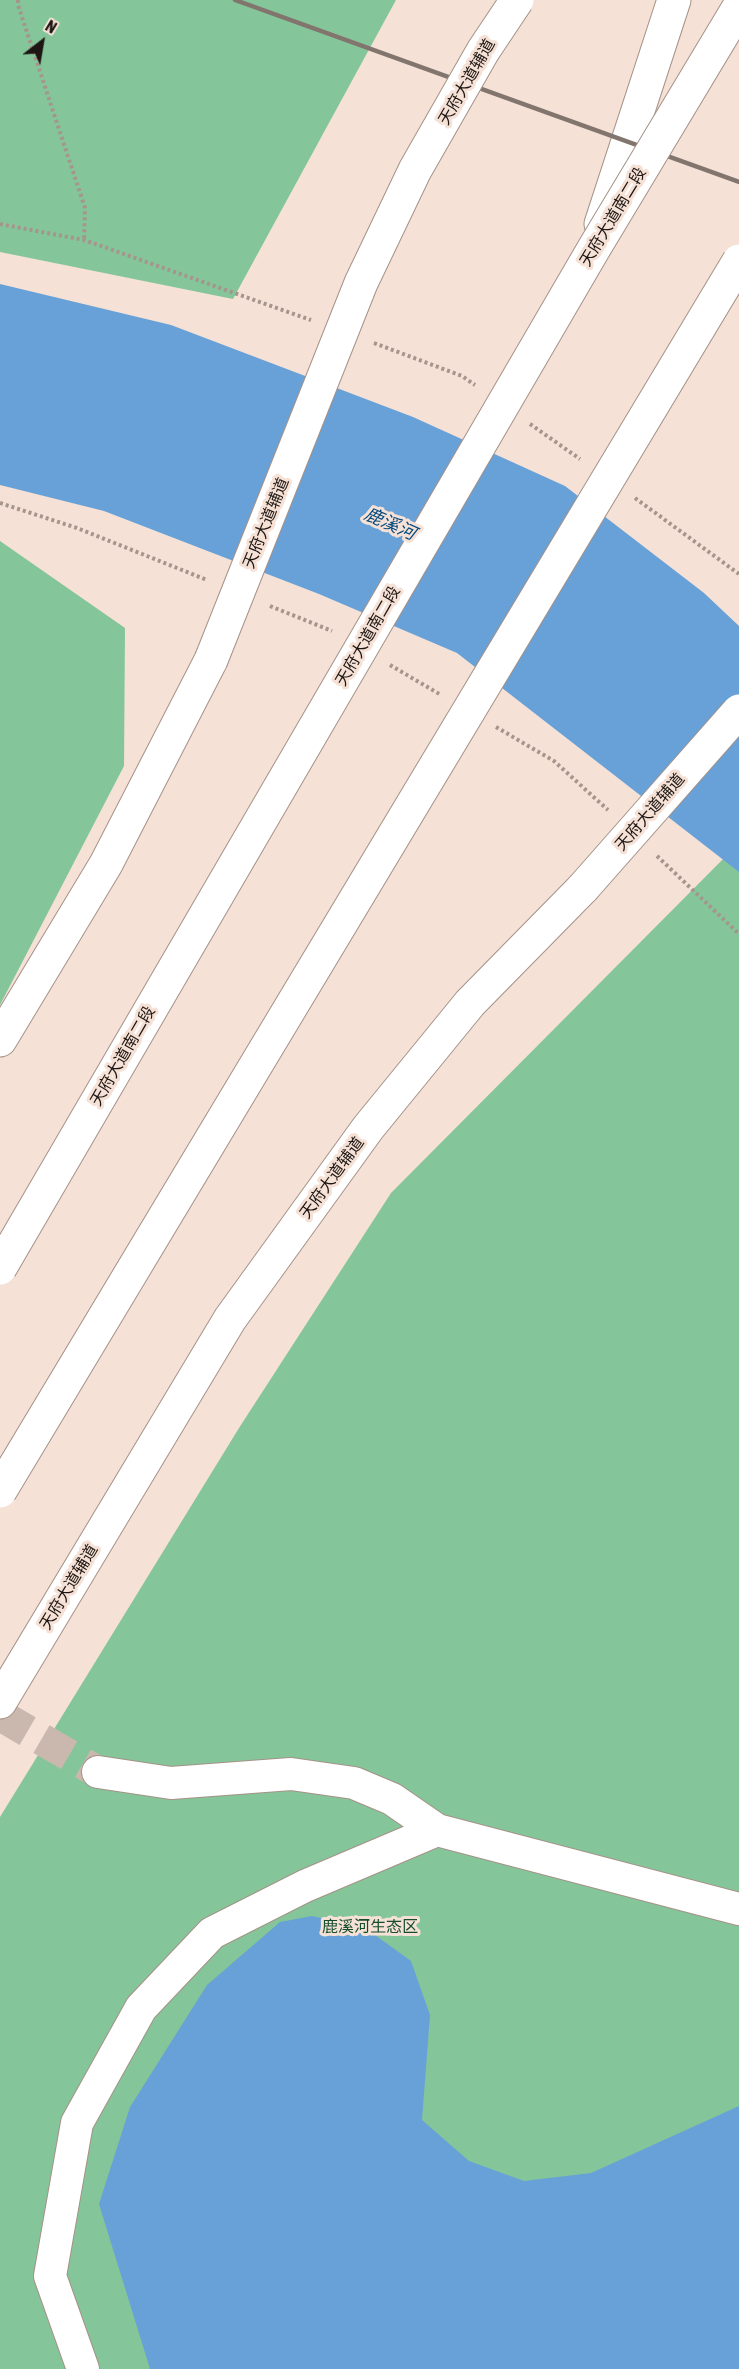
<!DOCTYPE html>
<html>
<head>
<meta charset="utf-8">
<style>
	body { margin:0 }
	#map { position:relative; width:739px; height:2369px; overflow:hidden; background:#f5e1d6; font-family:"Asap Condensed",sans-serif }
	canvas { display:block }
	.north { position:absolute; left:12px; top:12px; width:60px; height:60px; -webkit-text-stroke:4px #f5e1d6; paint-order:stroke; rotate:31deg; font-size:16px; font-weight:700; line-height:24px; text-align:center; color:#1d1612 }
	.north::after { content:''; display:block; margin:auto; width:21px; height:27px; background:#1d1612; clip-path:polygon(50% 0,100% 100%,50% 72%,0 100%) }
</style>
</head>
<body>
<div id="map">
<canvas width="739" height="2369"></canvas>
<div class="north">N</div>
</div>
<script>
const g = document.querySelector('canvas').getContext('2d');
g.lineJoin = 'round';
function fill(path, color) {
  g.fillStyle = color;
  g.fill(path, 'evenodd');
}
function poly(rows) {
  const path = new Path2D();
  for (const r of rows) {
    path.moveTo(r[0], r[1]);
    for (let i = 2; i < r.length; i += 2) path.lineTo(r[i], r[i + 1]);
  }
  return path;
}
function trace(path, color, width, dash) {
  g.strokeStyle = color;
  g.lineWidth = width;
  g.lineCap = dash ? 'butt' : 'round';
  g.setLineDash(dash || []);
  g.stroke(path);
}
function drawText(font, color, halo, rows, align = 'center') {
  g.font = font + ' "Asap Condensed","Noto Sans SC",sans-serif';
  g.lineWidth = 6;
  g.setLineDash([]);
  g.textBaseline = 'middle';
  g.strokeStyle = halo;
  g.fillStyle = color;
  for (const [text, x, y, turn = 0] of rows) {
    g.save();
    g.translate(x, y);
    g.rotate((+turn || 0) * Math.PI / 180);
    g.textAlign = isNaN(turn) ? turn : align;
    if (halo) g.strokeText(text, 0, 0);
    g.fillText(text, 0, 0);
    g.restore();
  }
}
fill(poly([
	[0,0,396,0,233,299,0,252],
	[0,541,125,628,124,766,0,1005],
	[739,843,739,2369,0,2369,0,1817,239,1428,391,1193]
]), '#84c699');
fill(poly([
	[0,284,171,325,413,417,565,486,704,593,739,626,739,872,457,653,319,594,104,511,0,485],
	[312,1916,364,1927,411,1961,430,2015,422,2120,469,2161,524,2181,591,2173,739,2106,739,2369,150,2369,99,2204,130,2107,207,1985,280,1922]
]), '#67a1d8');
trace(poly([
	[0,1715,98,1772]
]), '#cab8af', 32, [32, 16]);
const minor = poly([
	[98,1772,171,1783,291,1774,354,1783,392,1799,437,1830,739,1909],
	[83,2369,50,2276,77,2123,141,2008,212,1933,305,1886,437,1830]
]);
const tertiary = poly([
	[0,1040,106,864,211,660],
	[0,1702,230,1319,368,1128,470,1003,583,888]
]);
const trunk = poly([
	[601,224,674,0]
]);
trace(minor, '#a59288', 34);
trace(tertiary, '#a59288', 35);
trace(trunk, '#a59288', 35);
trace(poly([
	[18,0,18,5,85,208,84,240],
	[0,224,84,240,311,320],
	[374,343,462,376,475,385],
	[530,424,580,459],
	[635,498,739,574],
	[0,503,77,528,207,580],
	[270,606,332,631],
	[390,665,441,695],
	[496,727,554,761,608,810],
	[657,856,739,934]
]), '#a5958d', 4, [3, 3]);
trace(minor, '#fff', 32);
trace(tertiary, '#fff', 33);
trace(trunk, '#fff', 33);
trace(poly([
	[235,0,739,182]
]), '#82756e', 4.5);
const tertiaryBridge = poly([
	[211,660,361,283,415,170,483,51,517,0],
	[583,888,739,711]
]);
const trunkBridge = poly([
	[0,1268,593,250,739,7],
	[0,1491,739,261]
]);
trace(tertiaryBridge, '#a59288', 35, []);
trace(trunkBridge, '#a59288', 35, []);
trace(tertiaryBridge, '#fff', 33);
trace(trunkBridge, '#fff', 33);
drawText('16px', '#1d1612', '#f5e1d6', [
	["天府大道辅道",467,82,-60],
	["天府大道南二段",613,217,-59],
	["天府大道辅道",266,523,-68],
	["天府大道南二段",368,636,-60],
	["天府大道辅道",650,812,-49],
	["天府大道南二段",123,1056,-60],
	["天府大道辅道",332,1178,-54],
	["天府大道辅道",69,1587,-59]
]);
drawText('16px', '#154c2c', '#f5e1d6', [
	["鹿溪河生态区",370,1927]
]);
drawText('italic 18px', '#054a7e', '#f5e1d6', [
	["鹿溪河",390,524,24]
]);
</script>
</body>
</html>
